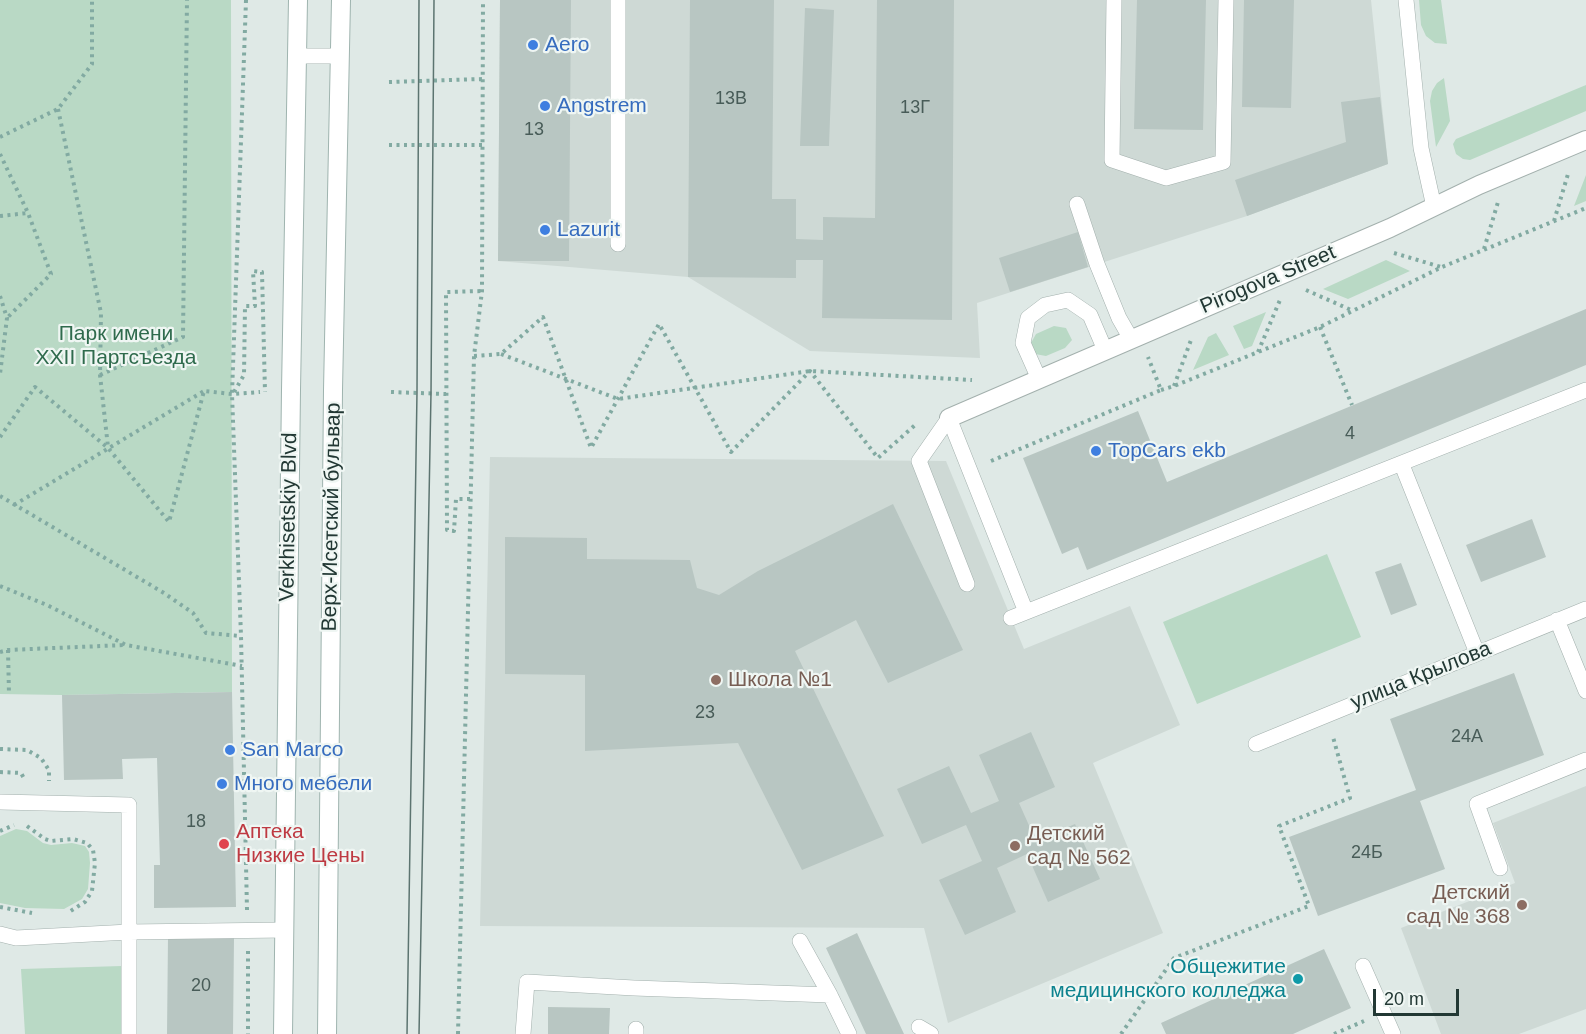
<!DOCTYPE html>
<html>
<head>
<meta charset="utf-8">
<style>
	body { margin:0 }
	#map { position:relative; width:1586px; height:1034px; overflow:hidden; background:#dfe9e6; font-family:Arial,sans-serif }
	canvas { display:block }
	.scale { position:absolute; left:1373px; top:989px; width:86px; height:27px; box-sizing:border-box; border:3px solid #223834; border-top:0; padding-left:8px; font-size:18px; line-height:21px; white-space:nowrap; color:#223834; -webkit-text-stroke:4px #eff6f3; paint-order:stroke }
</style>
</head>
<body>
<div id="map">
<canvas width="1586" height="1034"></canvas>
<div class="scale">20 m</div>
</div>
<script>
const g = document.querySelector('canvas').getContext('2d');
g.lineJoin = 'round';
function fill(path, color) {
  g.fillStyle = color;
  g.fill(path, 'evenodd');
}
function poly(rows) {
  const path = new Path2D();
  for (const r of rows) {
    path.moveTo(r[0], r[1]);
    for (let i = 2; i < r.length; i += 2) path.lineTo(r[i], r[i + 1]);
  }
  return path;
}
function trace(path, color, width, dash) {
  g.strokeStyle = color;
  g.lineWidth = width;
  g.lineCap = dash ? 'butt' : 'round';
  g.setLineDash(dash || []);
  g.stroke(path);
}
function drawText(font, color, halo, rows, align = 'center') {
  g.font = font + ' Arial,sans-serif';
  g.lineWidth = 4.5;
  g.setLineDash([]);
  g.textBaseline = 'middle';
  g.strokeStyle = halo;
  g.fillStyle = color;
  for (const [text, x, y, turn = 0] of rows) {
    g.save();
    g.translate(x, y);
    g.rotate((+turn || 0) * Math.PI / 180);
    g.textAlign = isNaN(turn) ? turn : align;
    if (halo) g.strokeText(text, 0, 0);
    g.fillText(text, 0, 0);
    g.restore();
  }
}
fill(poly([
	[500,0,1371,0,1388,164,1247,216,977,303,980,358,810,351,688,277,498,261],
	[490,457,946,461,1024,649,1130,606,1180,725,1093,763,1163,933,948,1023,924,928,480,926],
	[1586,786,1586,1009,1519,1034,1441,1034,1401,928,1515,883,1493,823]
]), '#ced9d5');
fill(poly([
	[0,0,231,0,232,692,62,695,0,694],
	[1419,0,1441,0,1447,44,1435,43,1426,36,1421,25],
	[1444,78,1450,121,1436,147,1430,101,1432,91,1437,83],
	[1586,85,1586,111,1470,160,1463,159,1456,154,1453,144,1456,139],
	[1586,175,1586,201,1574,206],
	[1386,260,1410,271,1348,299,1323,289],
	[1266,312,1252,346,1244,349,1233,326],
	[1054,326,1066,328,1072,340,1065,348,1046,356,1035,354,1031,343,1036,334],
	[1216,333,1229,355,1193,370,1208,337],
	[1327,554,1361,637,1197,704,1163,622],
	[16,829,27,831,43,843,51,845,72,843,85,846,89,852,90,863,88,889,82,899,64,909,25,908,0,903,0,836],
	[122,966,122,1034,25,1034,21,969]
]), '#b9d9c5');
fill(poly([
	[500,0,571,0,569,261,498,261],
	[690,0,774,0,772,199,796,199,796,239,823,240,823,217,875,218,877,0,954,0,952,320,822,318,823,260,796,260,796,278,688,277],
	[1137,0,1206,0,1203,130,1134,129],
	[1244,0,1294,0,1291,108,1242,107],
	[805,8,834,10,829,146,800,146],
	[1380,97,1388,164,1247,216,1235,180,1346,142,1341,102],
	[1078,232,1088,267,1010,292,999,258],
	[1586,309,1586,365,1087,570,1078,547,1062,554,1023,458,1138,411,1167,482],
	[893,504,963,650,888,683,856,620,795,651,884,836,802,870,738,743,585,751,585,675,505,674,505,537,587,538,587,559,690,560,697,588,719,595,758,571],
	[1532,519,1546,557,1481,582,1466,545],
	[1401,563,1417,605,1391,615,1375,572],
	[1514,673,1544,755,1420,801,1445,869,1318,916,1289,837,1416,790,1390,719],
	[232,692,236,907,154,908,154,865,160,865,157,758,122,759,123,779,64,780,62,695],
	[1031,732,1055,787,1019,803,1036,841,1075,824,1100,879,1048,902,1027,854,997,868,1016,912,965,935,939,880,982,861,966,825,922,844,897,789,949,766,971,813,999,801,979,755],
	[857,933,904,1034,866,1034,826,948],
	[168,937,234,938,233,1034,167,1034],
	[1324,949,1351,1008,1293,1034,1166,1034,1161,1023],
	[548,1007,610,1008,609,1034,548,1034]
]), '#b8c6c2');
const service = poly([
	[1114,0,1112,160,1166,178,1223,162,1226,0],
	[1406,0,1421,148,1434,207],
	[297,56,340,56],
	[1077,204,1097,264,1119,318,1131,339],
	[618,244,618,0],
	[1039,379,1023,343,1028,318,1045,305,1068,300,1090,315,1105,350],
	[949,418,1026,612],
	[949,418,919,461,967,584],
	[1402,465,1477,653],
	[1011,618,1586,390],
	[1557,620,1586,691],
	[1256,744,1586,609],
	[0,802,129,805,129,1034],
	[1500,868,1477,804,1586,760],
	[0,934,16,938,129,932,285,930],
	[800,941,830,995,849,1034],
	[1363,966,1393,1034],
	[919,1027,931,1034],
	[636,1029,636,1034],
	[523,1034,527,982,634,988,830,995]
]);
const minor = poly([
	[949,418,1390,228,1479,185,1586,140]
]);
const secondary = poly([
	[283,1034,291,390,298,0],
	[327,1034,333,390,341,0]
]);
trace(service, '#a3b0ad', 16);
trace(minor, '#a3b0ad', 20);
trace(secondary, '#9fb4af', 20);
trace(poly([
	[246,0,232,394,241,636,247,910],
	[389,82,483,79],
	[58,109,101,313,100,375,108,447],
	[0,137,58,109,92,64,92,0],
	[389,145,482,145],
	[0,154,28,213,51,274,7,318],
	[0,216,28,213],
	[1554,221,1568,174],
	[1484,249,1498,202],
	[1394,253,1441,267],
	[1306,290,1351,310],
	[0,296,7,318,0,374],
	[1320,327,1352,405],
	[1258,352,1280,300],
	[501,354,618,399,810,371,972,380],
	[474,356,501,354,543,317,591,448,659,324,731,452,810,371,878,458,915,425],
	[100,375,183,337,187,0],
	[1174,386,1191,340],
	[1161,390,1174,386,1320,327,1442,267,1586,208],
	[234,392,244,375,245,306,255,306,253,271,262,272,265,392],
	[391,392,446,394],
	[0,437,35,387,108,448,169,522,204,391,232,394,260,392],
	[991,461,1161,390,1148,357],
	[0,496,164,593,193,613,206,633,241,636],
	[470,499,456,499,454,531,447,530,446,292,482,291],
	[14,505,204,391],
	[0,586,47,605,126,645,242,666],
	[8,650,9,694],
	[0,652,8,650,125,645],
	[0,749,27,750,41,758,49,770,49,781],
	[0,772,21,773,25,780],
	[27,826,45,839,51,841,73,839,87,843,93,850,95,863,92,891,85,902,69,912],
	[0,831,14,825],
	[0,907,32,913],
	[248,951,248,1034],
	[458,1034,474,356,482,291,483,0],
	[1121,1034,1174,958,1309,906,1279,826,1350,798,1333,737,1335,736],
	[1334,1034,1364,1021]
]), '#82aaa2', 4, [3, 4.5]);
trace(service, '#fff', 15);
trace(minor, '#fff', 18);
trace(secondary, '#fff', 18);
trace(poly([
	[407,1034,417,392,419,0],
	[419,1034,431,393,434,0]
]), '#5c7470', 1.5);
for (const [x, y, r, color] of [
	[533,45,6,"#3f7fe0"],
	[545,106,6,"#3f7fe0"],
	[545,230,6,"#3f7fe0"],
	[1096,451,6,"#3f7fe0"],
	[716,680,6,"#8d6e63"],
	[230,750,6,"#3f7fe0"],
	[222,784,6,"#3f7fe0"],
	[224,844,6,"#e0444e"],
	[1015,846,6,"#8d6e63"],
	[1522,905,6,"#8d6e63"],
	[1298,979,6,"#0f9aa8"]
]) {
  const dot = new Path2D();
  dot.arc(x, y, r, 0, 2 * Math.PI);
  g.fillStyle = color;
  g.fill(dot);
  trace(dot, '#eff6f3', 2);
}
drawText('18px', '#485c58', null, [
	["13В",731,99],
	["13Г",915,108],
	["13",534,130],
	["4",1350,434],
	["23",705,713],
	["24А",1467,737],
	["18",196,822],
	["24Б",1367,853],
	["20",201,986]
]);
drawText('21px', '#366cbe', '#eff6f3', [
	["Aero",545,45],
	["Angstrem",557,106],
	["Lazurit",557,230],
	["TopCars ekb",1108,451],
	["San Marco",242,750],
	["Много мебели",234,784]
], 'left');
drawText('21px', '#223834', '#eff6f3', [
	["Pirogova Street",1268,280,-23],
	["Verkhisetskiy Blvd",289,517,-89],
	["Верх-Исетский бульвар",332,517,-89],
	["улица Крылова",1421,676,-22]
]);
drawText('21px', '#2f6b4d', '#eff6f3', [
	["Парк имени",116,334],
	["XXII Партсъезда",116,358]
]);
drawText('21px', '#785e54', '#eff6f3', [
	["Школа №1",728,680],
	["Детский",1027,834],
	["сад № 562",1027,858],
	["Детский",1510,893,"right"],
	["сад № 368",1510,917,"right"]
], 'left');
drawText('21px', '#be3a42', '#eff6f3', [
	["Аптека",236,832],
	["Низкие Цены",236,856]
], 'left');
drawText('21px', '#0d838f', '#eff6f3', [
	["Общежитие",1286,967],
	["медицинского колледжа",1286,991]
], 'right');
</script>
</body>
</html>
